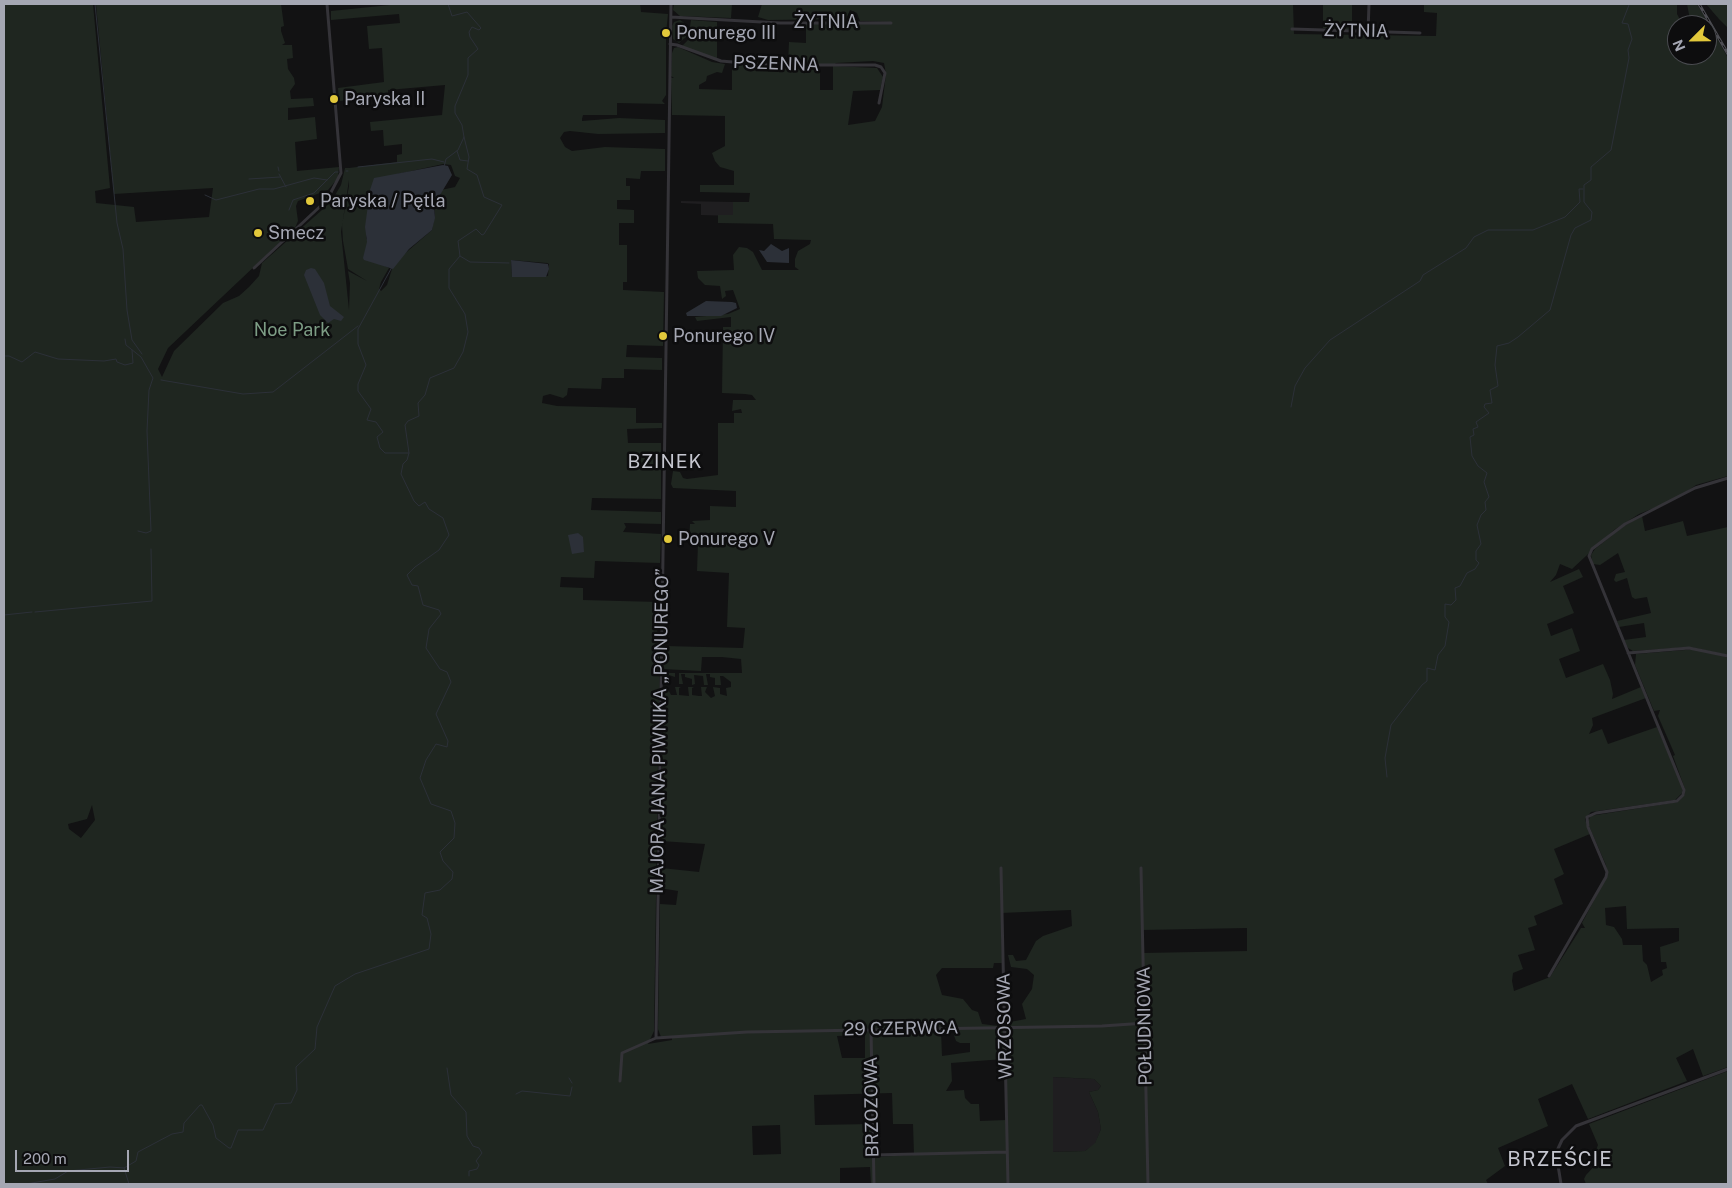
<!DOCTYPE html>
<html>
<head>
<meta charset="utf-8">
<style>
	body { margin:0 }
	#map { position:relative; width:1732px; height:1188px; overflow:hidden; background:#121213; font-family:"Public Sans",sans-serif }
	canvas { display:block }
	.frame { position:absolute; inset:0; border:5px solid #a5a7b3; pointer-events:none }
	.north { position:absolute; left:1667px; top:15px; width:50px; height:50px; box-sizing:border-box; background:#0d0d0e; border:1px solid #4a4b50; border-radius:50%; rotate:247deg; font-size:14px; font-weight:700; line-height:20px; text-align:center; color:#a5a7b3 }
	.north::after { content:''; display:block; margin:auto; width:18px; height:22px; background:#e2c83b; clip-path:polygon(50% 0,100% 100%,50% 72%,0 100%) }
	.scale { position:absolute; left:15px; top:1150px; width:114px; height:22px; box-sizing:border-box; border:2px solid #a5a7b3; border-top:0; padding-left:6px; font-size:15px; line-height:18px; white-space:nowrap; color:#a5a7b3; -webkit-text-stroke:4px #0d0d0e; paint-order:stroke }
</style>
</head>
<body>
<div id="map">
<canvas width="1732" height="1188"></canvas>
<div class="frame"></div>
<div class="north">N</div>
<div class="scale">200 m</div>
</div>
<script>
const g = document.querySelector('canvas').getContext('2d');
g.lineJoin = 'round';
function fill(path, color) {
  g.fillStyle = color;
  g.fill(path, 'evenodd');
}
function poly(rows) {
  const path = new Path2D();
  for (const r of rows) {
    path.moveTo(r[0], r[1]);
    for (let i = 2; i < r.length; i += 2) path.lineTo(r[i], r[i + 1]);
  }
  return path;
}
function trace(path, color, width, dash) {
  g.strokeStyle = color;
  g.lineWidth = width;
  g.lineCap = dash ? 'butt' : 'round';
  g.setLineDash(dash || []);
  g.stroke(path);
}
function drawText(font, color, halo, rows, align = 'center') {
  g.font = font + ' "Public Sans",sans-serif';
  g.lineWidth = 5;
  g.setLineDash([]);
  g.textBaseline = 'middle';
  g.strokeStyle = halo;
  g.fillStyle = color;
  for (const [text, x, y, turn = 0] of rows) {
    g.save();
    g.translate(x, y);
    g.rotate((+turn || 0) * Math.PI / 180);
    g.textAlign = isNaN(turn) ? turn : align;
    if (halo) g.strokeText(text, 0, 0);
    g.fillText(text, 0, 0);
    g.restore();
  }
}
fill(poly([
	[681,201,733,202,733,216,701,215,701,204,681,203],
	[1053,1077,1094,1079,1101,1086,1098,1090,1089,1092,1098,1112,1101,1129,1095,1144,1085,1151,1053,1152]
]), '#1f1e20');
fill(poly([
	[4,4,93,4,110,188,95,191,96,203,134,207,136,222,209,217,213,188,114,194,96,4,281,4,284,26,281,27,281,31,285,43,282,45,292,45,293,58,287,59,288,69,294,78,295,84,290,91,291,99,313,98,314,106,288,108,288,120,315,117,317,139,295,142,297,171,339,167,338,178,328,190,298,201,296,206,298,221,295,228,168,348,158,369,162,377,174,351,223,303,239,296,249,287,259,276,262,263,331,202,341,185,345,168,349,168,349,180,341,232,349,310,350,283,348,271,367,281,348,269,343,241,342,225,349,186,349,168,397,162,397,155,402,154,402,144,384,146,383,130,371,131,370,122,442,115,445,85,388,90,388,96,339,101,338,88,384,82,382,48,369,49,367,26,400,23,399,14,331,20,331,11,400,4,640,4,641,12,668,14,666,34,666,95,662,101,665,104,617,103,617,115,583,115,582,119,582,121,619,118,665,120,665,133,598,134,570,131,564,132,560,138,565,147,572,151,605,147,665,149,665,171,641,171,640,179,626,178,626,186,630,186,630,200,617,200,617,209,634,210,634,223,619,223,619,245,627,245,627,282,623,282,623,290,664,292,663,346,627,345,626,357,662,358,662,370,624,369,624,378,602,378,601,389,568,388,567,395,563,398,550,394,543,396,542,403,557,406,636,408,636,423,662,423,662,428,627,429,628,443,661,443,661,499,592,498,591,510,661,512,661,524,624,523,626,527,623,532,661,534,660,563,595,561,594,578,561,577,560,587,583,588,583,600,659,602,657,627,655,629,657,629,659,644,660,698,663,698,663,689,667,687,671,695,677,695,675,687,681,687,679,688,679,695,689,696,688,687,694,687,692,688,692,695,699,696,702,696,701,687,707,687,705,692,711,698,715,696,713,687,720,688,720,694,727,696,726,688,731,687,731,682,723,676,720,676,721,685,715,685,715,678,710,677,710,674,706,674,708,685,704,685,703,676,694,675,695,684,692,685,692,679,685,677,685,674,681,674,683,684,679,684,679,673,675,673,675,677,669,675,670,684,666,684,663,680,664,673,742,673,741,659,722,657,702,657,701,671,663,669,663,656,666,653,663,650,666,646,743,648,745,628,727,627,729,573,697,571,698,543,689,542,690,524,695,524,692,521,710,520,710,506,736,507,736,491,673,488,671,484,673,471,680,472,683,478,687,479,718,475,718,423,734,423,734,413,742,413,741,409,732,411,733,400,756,400,752,395,745,394,722,393,723,327,731,327,731,317,697,321,695,317,728,314,740,309,733,290,725,291,726,296,722,299,720,286,705,285,698,278,697,271,734,270,733,255,739,247,747,248,753,252,762,270,799,270,795,267,795,259,798,251,810,244,811,240,774,239,773,224,718,223,718,215,733,215,733,202,749,202,750,193,700,192,700,185,734,185,734,171,720,167,715,161,712,153,725,146,725,116,672,115,671,78,674,78,671,76,672,53,674,48,678,47,712,62,725,64,722,73,717,72,707,76,706,81,699,85,699,89,732,90,732,66,735,64,820,68,820,90,833,90,833,66,877,68,883,77,880,90,853,91,848,125,875,121,882,107,886,74,884,63,873,61,836,63,834,65,788,64,789,42,806,43,806,22,889,22,860,21,857,13,850,10,846,19,768,20,758,17,762,4,1293,4,1294,34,1436,36,1437,13,1424,12,1424,4,1677,4,1677,14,1683,25,1677,25,1677,55,1707,55,1707,39,1714,33,1728,58,1728,476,1696,485,1676,499,1639,514,1614,530,1572,569,1560,564,1556,575,1550,582,1579,569,1583,577,1563,586,1574,613,1547,624,1551,636,1572,628,1580,651,1559,659,1566,678,1603,664,1610,680,1613,694,1612,699,1641,687,1646,698,1592,718,1593,725,1589,734,1602,729,1608,744,1657,727,1683,787,1682,793,1675,800,1591,812,1585,819,1590,834,1554,849,1564,874,1554,879,1563,904,1534,916,1537,925,1528,928,1535,950,1518,955,1523,969,1513,973,1512,981,1514,991,1550,977,1581,928,1585,928,1582,923,1607,876,1606,865,1588,824,1590,816,1678,802,1685,794,1685,789,1673,756,1675,755,1658,716,1660,710,1654,711,1635,665,1636,654,1685,650,1699,650,1722,655,1728,658,1728,1067,1703,1076,1693,1049,1676,1058,1687,1081,1588,1119,1572,1084,1538,1099,1548,1126,1498,1148,1505,1166,1486,1180,1488,1184,871,1184,870,1167,840,1168,840,1184,4,1184],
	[443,164,451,165,455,176,460,178,455,187,441,190,434,205,435,214,432,230,402,256,392,269,387,285,381,291,379,289,381,282,389,268,385,266,366,238,367,220,398,174],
	[511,260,547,263,549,264,548,276,512,277],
	[659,698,663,699,661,841,705,844,699,872,661,868,660,888,678,891,676,905,660,904,658,1029,661,1037,672,1038,672,1040,648,1044,654,1031],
	[92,805,95,820,81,838,69,829,68,824,87,819],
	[1626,906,1627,929,1679,928,1679,941,1660,947,1661,962,1666,962,1667,968,1662,970,1663,975,1651,982,1647,965,1643,961,1642,945,1623,945,1622,939,1614,927,1606,925,1605,908],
	[1071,910,1072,926,1043,936,1036,941,1026,960,1016,961,1013,955,1008,955,1011,967,1027,969,1034,975,1032,989,1022,1004,1026,1019,1010,1022,1008,1027,982,1024,978,1012,972,1010,963,999,942,995,936,975,942,968,993,968,994,963,1002,963,1001,913],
	[1247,928,1247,951,1143,953,1142,930],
	[941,1030,952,1030,956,1041,960,1043,970,1043,970,1052,942,1056],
	[865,1035,865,1058,842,1058,837,1036],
	[1004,1059,1006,1120,980,1121,979,1104,971,1104,965,1098,964,1090,946,1091,952,1081,951,1063],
	[1053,1077,1094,1079,1101,1086,1098,1090,1089,1092,1098,1112,1101,1129,1095,1143,1085,1151,1053,1152],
	[892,1093,893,1124,913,1124,914,1155,872,1157,871,1124,815,1125,814,1095],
	[780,1125,781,1154,753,1155,752,1126],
	[674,4,732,4,731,18,680,16,673,10],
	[1323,4,1352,4,1352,30,1323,28],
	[1687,4,1697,4,1713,31,1709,34,1707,35,1707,25,1691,25],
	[1706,4,1728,4,1728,28,1719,19],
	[680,20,686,24,686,37,679,43,673,39,672,26,674,22],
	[691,20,717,22,717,60,682,46,688,40],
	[1642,516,1645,531,1683,521,1687,536,1728,527,1728,655,1690,647,1633,651,1628,648,1624,640,1646,637,1644,623,1619,627,1617,621,1651,613,1647,597,1635,599,1632,597,1627,578,1616,582,1614,580,1616,574,1625,572,1618,553,1600,565,1593,564,1591,555,1595,549,1624,526],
	[1728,1071,1728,1184,1586,1184,1584,1179,1586,1175,1600,1160,1596,1150,1598,1145,1589,1124]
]), '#1f2620');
fill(poly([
	[443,165,448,166,452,175,434,205,435,218,432,230,409,249,393,269,364,260,363,258,367,242,365,227,370,190,374,178],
	[771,244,782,251,789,248,789,263,767,262,759,250,764,251],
	[511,260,548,264,549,269,546,277,512,277],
	[311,268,315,269,324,283,330,306,344,317,341,321,334,319,328,323,320,315,304,275,306,270],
	[706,301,732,302,736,303,737,308,721,316,687,316,686,313],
	[578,533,583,537,584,552,572,554,568,535]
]), '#2c3038');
trace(poly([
	[95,4,117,223,123,249,127,310,132,340,142,354],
	[457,151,460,160,468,161],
	[278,167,279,171],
	[358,167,432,159,444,162],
	[444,167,446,159,458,150,464,137,462,125,455,113,455,106,468,75,468,58,478,49,470,37,469,32,472,27,479,30,481,28,467,12,452,16,448,4],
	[346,171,348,171],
	[279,174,286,187],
	[249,179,280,177],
	[205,195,216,200,259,189,274,189,314,178,327,180],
	[289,210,293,200,314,193,335,172,338,172],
	[460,256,470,262,509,263],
	[392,267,358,329,358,344,366,365,358,384,358,391,371,409,367,420,376,422,383,432,377,437,380,448,385,453,409,453],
	[125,339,126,345,141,357,153,378,149,390,147,431,151,531,146,533,138,531],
	[4,356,9,356,22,362,35,352,58,359,104,361,116,359,117,362,125,365,133,363,132,350],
	[161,380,243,394,273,392,358,326],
	[1291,407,1295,386,1305,368,1330,340,1420,281,1423,275,1466,248,1474,237,1488,230,1533,230,1565,217,1580,202,1579,189,1583,189],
	[35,612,152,601,151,549],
	[4,615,32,612],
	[1387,777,1385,758,1391,725,1422,685,1427,681,1427,668,1435,670,1438,655,1445,646,1449,622,1445,617,1445,604,1451,605,1456,600,1455,588,1460,586,1467,573,1475,569,1479,563,1476,560,1476,551,1481,544,1477,525,1481,515,1486,510,1485,502,1489,497,1484,482,1487,473,1478,466,1472,456,1470,437,1474,435,1473,429,1478,427,1476,422,1489,413,1484,407,1485,404,1492,403,1490,390,1498,386,1495,365,1497,346,1509,343,1518,337,1550,310,1571,235,1575,228,1591,220,1592,212,1584,202,1584,185,1591,180,1591,167,1611,150,1629,58,1628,50,1632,39,1628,24,1622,23,1629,5],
	[447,1068,451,1095,466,1112,467,1136,473,1146,479,1148,482,1153,476,1161,479,1165,477,1169,469,1171,469,1176],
	[569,1078,572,1083],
	[516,1094,522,1091,570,1096,572,1087],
	[26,1184,55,1179,68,1171,110,1167,124,1168],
	[129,1184,124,1168,136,1161,138,1152,172,1134,183,1132,184,1123,200,1105,202,1105,213,1125,216,1138,229,1148,231,1148,238,1130,263,1130,275,1104,291,1103,297,1090,296,1067,315,1049,317,1027,335,986,355,974,429,949,431,934,427,918,422,915,425,893,440,890,452,879,453,872,443,861,440,852,454,838,455,823,451,811,431,804,420,778,426,760,436,744,447,747,448,741,436,714,451,682,447,672,440,669,426,648,429,629,441,614,439,610,423,605,418,586,412,585,407,575,415,567,439,550,449,535,443,518,429,509,425,502,419,506,414,501,401,474,403,464,407,460,409,453,405,425,408,421,419,416,418,403,425,395,430,378,454,368,463,352,468,332,465,314,449,288,449,269,460,256,458,241,476,229,482,235,484,234,502,205,484,197,477,175,467,169,469,157,464,137]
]), '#2c3038', 1);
trace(poly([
	[671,17,780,23,891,23],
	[1292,29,1420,33],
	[1368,32,1369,4],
	[670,44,677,45,721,61,767,65,875,65,881,67,885,73,879,103],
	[254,268,327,200,341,173,327,4],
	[1628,653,1689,648,1728,656],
	[1001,868,1008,1184],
	[1141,868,1148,1184],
	[1549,976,1606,877,1607,872,1588,827,1587,817,1596,813,1677,801,1683,795,1684,790,1589,556,1592,549,1625,524,1695,488,1728,478],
	[871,1029,874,1184],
	[656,1038,671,4],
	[656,1038,747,1032,1102,1026,1146,1023],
	[620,1081,622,1053,656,1038],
	[873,1155,1007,1152],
	[1561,1184,1556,1153,1562,1140,1576,1126,1728,1069]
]), '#343338', 3);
const rail = poly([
	[1699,4,1728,54]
]);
trace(rail, '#4d4d53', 3);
trace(rail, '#0d0d0e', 1, [4]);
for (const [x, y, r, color] of [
	[666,33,5,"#e2c83b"],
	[334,99,5,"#e2c83b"],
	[310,201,5,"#e2c83b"],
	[258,233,5,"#e2c83b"],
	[663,336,5,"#e2c83b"],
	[668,539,5,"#e2c83b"]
]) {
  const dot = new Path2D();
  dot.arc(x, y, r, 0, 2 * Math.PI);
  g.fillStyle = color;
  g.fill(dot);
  trace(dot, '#0d0d0e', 2);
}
drawText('18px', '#a5a7b3', '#0d0d0e', [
	["ŻYTNIA",826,22],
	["ŻYTNIA",1356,31,1],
	["PSZENNA",776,64,2],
	["MAJORA JANA PIWNIKA „PONUREGO”",660,731,-89],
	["WRZOSOWA",1005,1026,-91],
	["POŁUDNIOWA",1145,1026,-91],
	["29 CZERWCA",901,1029,-1],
	["BRZOZOWA",872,1107,-91]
]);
drawText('18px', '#a5a7b3', '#0d0d0e', [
	["Ponurego III",676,33],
	["Paryska II",344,99],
	["Paryska / Pętla",320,201],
	["Smecz",268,233],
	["Ponurego IV",673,336],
	["Ponurego V",678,539]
], 'left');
drawText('18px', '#7d9d85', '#0d0d0e', [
	["Noe Park",292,330]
]);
g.letterSpacing = '1px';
drawText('19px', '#c5c6cf', '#0d0d0e', [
	["BZINEK",665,462]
]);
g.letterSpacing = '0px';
g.letterSpacing = '1px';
drawText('20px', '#c5c6cf', '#0d0d0e', [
	["BRZEŚCIE",1560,1160]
]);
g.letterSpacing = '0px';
</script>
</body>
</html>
